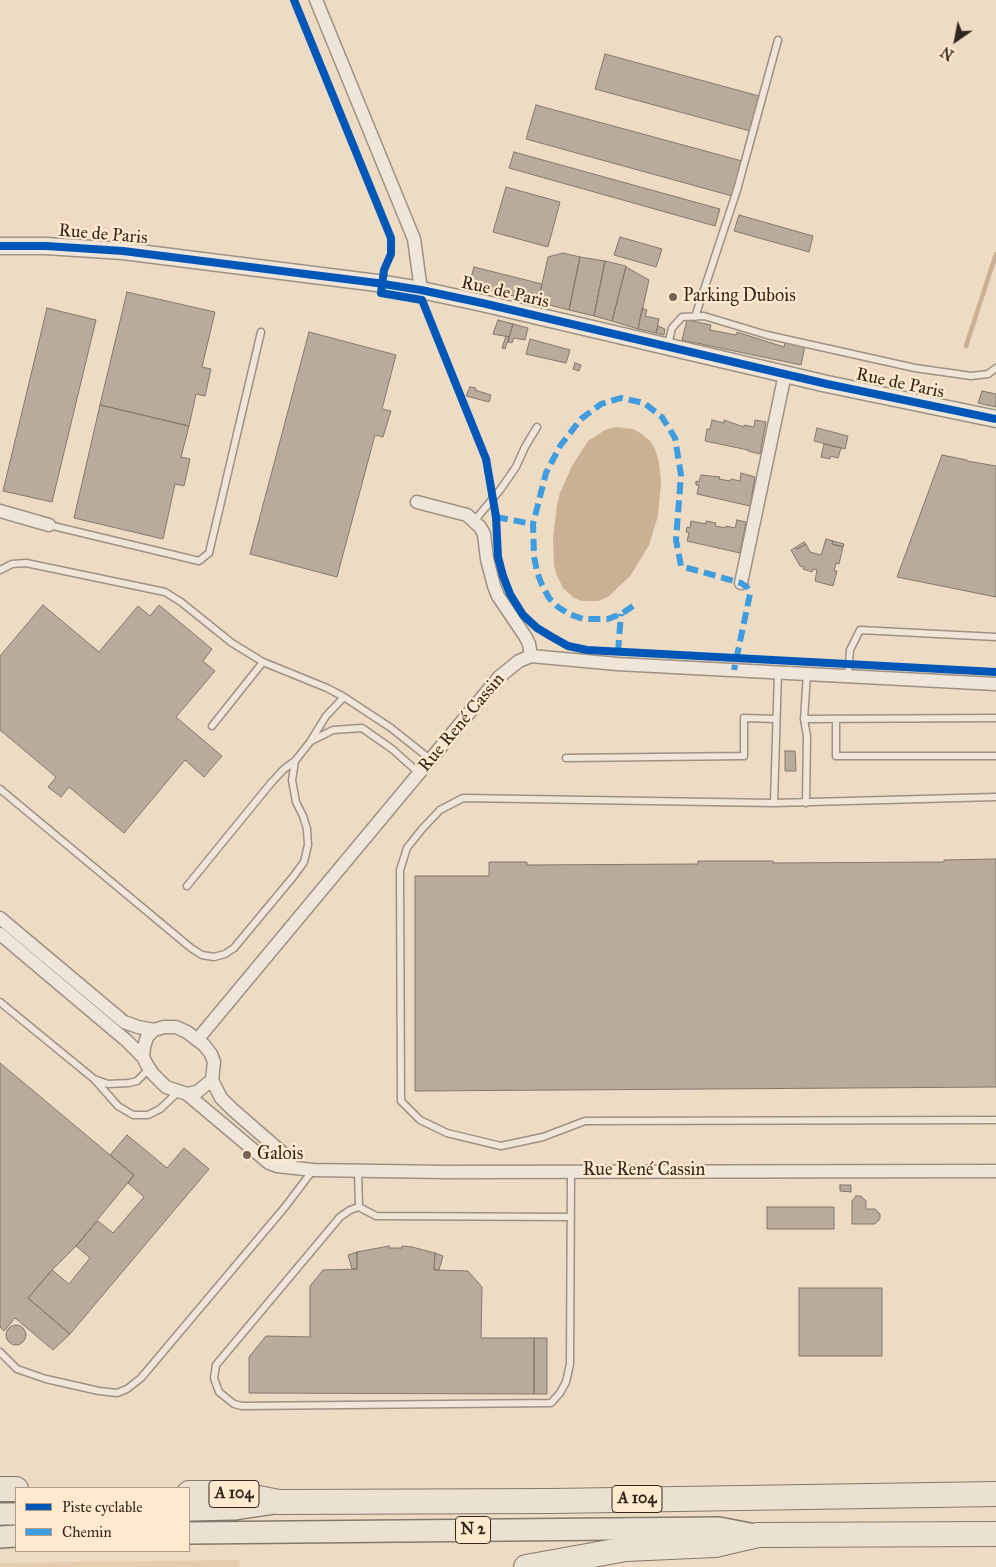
<!DOCTYPE html>
<html>
<head>
<meta charset="utf-8">
<style>
	body { margin:0 }
	#map { position:relative; width:996px; height:1567px; overflow:hidden; background:#eedbc4; font-family:"IM FELL Great Primer",serif }
	canvas { display:block }
	.legend { position:absolute; left:15px; top:1487px; width:175px; height:65px; box-sizing:border-box; background:#ffeacd; border:1px solid #ad9c87; margin:0; padding:6px 9px; list-style:none; font-size:15px; color:#33261d }
	.legend li { display:flex; align-items:center; gap:10px; height:25px }
	.legend b { width:25px; border:1px solid #ad9c87 }
	.north { position:absolute; left:931px; top:15px; width:50px; height:50px; -webkit-text-stroke:4px #ffeacd; paint-order:stroke; rotate:213deg; font-size:14px; font-weight:700; line-height:20px; text-align:center; color:#33261d }
	.north::after { content:''; display:block; margin:auto; width:18px; height:22px; background:#33261d; clip-path:polygon(50% 0,100% 100%,50% 72%,0 100%) }
</style>
</head>
<body>
<div id="map">
<canvas width="996" height="1567"></canvas>
<ul class="legend">
<li><b style="height:6px;background:#0057b8"></b>Piste cyclable</li>
<li><b style="height:6px;background:#3e9cdf"></b>Chemin</li>
</ul>
<div class="north">N</div>
</div>
<script>
const g = document.querySelector('canvas').getContext('2d');
g.lineJoin = 'round';
function fill(path, color) {
  g.fillStyle = color;
  g.fill(path, 'evenodd');
}
function poly(rows) {
  const path = new Path2D();
  for (const r of rows) {
    if (r.length === 3) {
      path.moveTo(r[0] + r[2], r[1]);
      path.arc(r[0], r[1], r[2], 0, 2 * Math.PI);
      continue;
    }
    path.moveTo(r[0], r[1]);
    for (let i = 2; i < r.length; i += 2) path.lineTo(r[i], r[i + 1]);
  }
  return path;
}
function trace(path, color, width, dash) {
  g.strokeStyle = color;
  g.lineWidth = width;
  g.lineCap = dash ? 'butt' : 'round';
  g.setLineDash(dash || []);
  g.stroke(path);
}
function drawText(font, color, halo, rows, align = 'center') {
  g.font = font + ' "IM FELL Great Primer",serif';
  g.lineWidth = 4.5;
  g.setLineDash([]);
  g.textBaseline = 'middle';
  g.strokeStyle = halo;
  g.fillStyle = color;
  for (const [text, x, y, turn = 0] of rows) {
    g.save();
    g.translate(x, y);
    g.rotate((+turn || 0) * Math.PI / 180);
    g.textAlign = isNaN(turn) ? turn : align;
    if (halo) g.strokeText(text, 0, 0);
    g.fillText(text, 0, 0);
    g.restore();
  }
}
fill(poly([
	[239,1560,240,1567,0,1567,0,1563]
]), '#e4ccac');
fill(poly([
	[615,427,633,429,642,434,650,441,655,449,659,462,661,482,658,516,649,545,631,575,608,597,598,601,582,601,574,598,563,588,557,576,554,566,553,538,557,505,560,493,572,466,588,441,605,430]
]), '#cab194');
trace(poly([
	[966,346,996,254]
]), '#cab194', 4.5);
const building = poly([
	[605,54,759,96,750,131,595,89,605,54],
	[536,105,742,161,732,196,526,139,536,105],
	[514,152,720,209,715,226,509,168,514,152],
	[506,187,560,202,548,247,493,232,506,187],
	[739,215,813,236,809,252,734,231,739,215],
	[620,237,662,249,656,267,614,255,620,237],
	[563,253,580,257,569,310,538,302,548,257,563,253],
	[580,257,605,261,594,316,569,310,580,257],
	[605,261,626,266,612,321,594,316,605,261],
	[474,267,542,284,538,302,469,285,474,267],
	[626,267,649,280,638,329,612,321,626,267],
	[127,292,215,312,202,367,211,369,205,396,196,394,189,426,100,405,127,292],
	[47,308,96,320,52,502,3,491,47,308],
	[642,308,647,310,645,316,659,319,656,333,638,329,642,308],
	[498,320,513,324,509,337,493,334,498,320],
	[687,320,711,325,710,330,736,335,737,332,784,347,785,342,805,346,801,365,682,340,687,320],
	[513,324,528,328,525,340,514,338,512,343,508,342,513,324],
	[658,326,665,329,664,335,656,333,658,326],
	[309,332,396,355,382,409,391,411,383,437,375,435,337,577,250,554,309,332],
	[506,336,509,337,505,349,502,348,506,336],
	[530,339,570,350,566,363,526,354,530,339],
	[575,363,581,365,579,371,573,369,575,363],
	[470,387,476,388,475,390,491,395,489,402,466,396,470,387],
	[982,391,996,394,996,407,978,403,982,391],
	[100,405,189,426,181,457,190,459,184,486,175,484,163,539,74,518,100,405],
	[712,420,724,423,724,420,744,427,744,425,754,427,755,420,766,422,760,454,748,451,748,450,705,441,707,429,710,429,712,420],
	[817,428,848,436,845,449,814,441,817,428],
	[824,444,841,448,838,458,831,456,830,459,821,457,824,444],
	[942,455,967,460,967,461,996,466,996,597,897,577,942,455],
	[741,473,755,477,750,506,697,494,699,485,696,485,696,481,699,482,701,475,720,477,719,479,730,481,731,479,740,481,741,473],
	[737,520,746,522,740,553,687,541,689,533,686,532,687,527,690,528,691,521,706,524,706,521,716,523,715,526,726,528,726,526,735,528,737,520],
	[826,539,833,541,832,544,843,547,839,564,836,563,834,571,837,571,833,586,815,581,817,570,813,569,812,572,803,569,804,567,800,566,791,550,796,547,797,549,806,544,810,552,821,555,826,539],
	[833,541,844,544,843,547,832,544,833,541],
	[804,542,806,544,797,549,796,547,804,542],
	[43,605,99,652,138,606,150,616,159,605,212,649,203,661,215,671,176,717,222,756,204,777,185,760,124,833,69,787,61,797,48,787,56,777,0,730,0,656,43,605],
	[785,751,795,751,796,771,785,771,785,751],
	[996,859,996,1087,415,1091,415,876,489,876,489,862,527,862,527,865,698,864,698,861,773,861,773,863,944,862,944,860,996,859],
	[0,1063,134,1175,76,1246,52,1270,28,1298,70,1334,53,1350,15,1318,4,1331,0,1327,0,1063],
	[127,1135,167,1168,184,1148,209,1169,70,1334,28,1298,52,1270,69,1284,90,1258,76,1246,98,1221,113,1233,144,1197,128,1183,134,1175,110,1155,127,1135],
	[840,1185,851,1185,851,1192,840,1191,840,1185],
	[856,1196,861,1196,866,1201,866,1209,875,1209,880,1214,880,1219,875,1224,852,1224,852,1201,856,1196],
	[767,1207,834,1207,834,1229,767,1229,767,1207],
	[389,1246,389,1248,402,1248,402,1246,412,1247,435,1253,434,1270,468,1271,482,1287,481,1338,534,1338,534,1394,249,1393,249,1357,266,1336,310,1337,310,1286,323,1270,357,1269,357,1252,389,1246],
	[357,1252,357,1269,352,1269,348,1255,357,1252],
	[435,1253,443,1256,439,1270,434,1270,435,1253],
	[799,1288,882,1288,882,1356,799,1356,799,1288],
	[16,1335,10],
	[534,1338,547,1338,547,1394,534,1394,534,1338]
]);
fill(building, '#b8ab9c');
trace(building, '#83786c', 1);
const service = poly([
	[695,317,737,190,778,40],
	[668,345,672,328,682,317,704,316,767,335,915,368,971,376,988,374,996,368],
	[475,520,500,490,516,467,525,447,537,427],
	[49,525,199,561,209,553,261,332],
	[0,570,12,564,26,563,165,592,181,602,232,643,263,662,327,688,344,697,391,728,430,759],
	[848,676,850,650,860,630,996,637],
	[804,719,996,718],
	[836,719,836,756,996,756],
	[212,726,263,662],
	[311,741,333,730,362,728,392,749,419,773],
	[566,758,744,756,744,718,776,719],
	[0,789,191,948,202,955,214,957,225,954,234,948,293,877,304,862,308,845,307,829,303,816,296,802,292,780,295,761],
	[996,797,774,803,463,798,440,810,422,829,407,848,400,870,401,1101,420,1120,447,1133,501,1146,543,1137,585,1121,996,1120],
	[774,803,778,672],
	[806,803,807,736,804,719,807,674],
	[187,886,271,783,284,769,295,761,310,742,326,716,344,697],
	[0,1002,94,1079,108,1084,129,1083,137,1081,149,1069],
	[95,1080,118,1106,133,1115,148,1115,160,1109,178,1092],
	[358,1171,359,1207,350,1210,340,1217,216,1365,214,1378,219,1392,234,1404,242,1406,551,1403,560,1393,566,1382,570,1364,571,1172],
	[359,1207,376,1216,571,1217],
	[0,1352,17,1369,46,1379,99,1391,117,1393,127,1389,141,1378,285,1207,313,1170]
]);
const minor = poly([
	[316,0,414,239,421,290],
	[417,502,467,515,480,527,484,534,487,559,494,586,498,596,525,636,529,644,531,656],
	[0,511,49,525],
	[741,583,785,374],
	[0,918,124,1022,138,1027,154,1030],
	[0,934,127,1041,143,1057],
	[164,1027,176,1027,187,1032,204,1045,211,1054,214,1062,212,1080,197,1092,187,1094,166,1087,153,1074,147,1065,143,1057,144,1047,147,1037,154,1030,164,1027],
	[197,1040,499,677,519,661,531,656,617,664,996,684],
	[212,1080,221,1098,232,1109,286,1156,292,1167],
	[187,1094,269,1163,277,1166,313,1170,445,1172,996,1171]
]);
const tertiary = poly([
	[0,246,46,246,123,251,377,283,421,290,482,303,827,384,996,419]
]);
const trunk = poly([
	[189,1510,234,1509,274,1503],
	[0,1514,16,1514],
	[189,1533,719,1528,755,1535],
	[0,1537,16,1536]
]);
const motorway = poly([
	[0,1489,16,1489],
	[189,1493,233,1493,279,1502,552,1501,996,1494],
	[526,1567,626,1549,715,1545,758,1535,996,1534]
]);
trace(service, '#9d9183', 9);
trace(minor, '#9d9183', 15);
trace(tertiary, '#9d9183', 19);
trace(trunk, '#83786c', 24);
trace(motorway, '#83786c', 26);
trace(service, '#efe5d9', 6);
trace(minor, '#efe5d9', 12);
trace(tertiary, '#efe5d9', 16);
trace(trunk, '#ebe1d3', 21);
trace(motorway, '#ebe1d3', 24);
trace(poly([
	[496,517,533,524],
	[633,606,621,614,608,619,583,619,569,614,558,607,549,598,542,585,537,572,534,556,533,524,546,473,560,446,581,419,601,404,621,398,644,403,662,417,675,438,681,475,676,540,681,566,741,583,747,587,750,594,734,670],
	[618,652,621,614]
]), '#3e9cdf', 6, [12, 6]);
trace(poly([
	[294,0,391,238,391,254,384,270,381,293,422,300,486,459,496,517,498,557,503,576,510,594,523,615,537,628,552,637,568,646,587,650,996,672],
	[0,246,46,246,123,251,377,283,421,290,482,303,827,384,996,419]
]), '#0057b8', 8);
for (const [x, y, r, color] of [
	[673,297,5,"#746557"],
	[247,1155,5,"#746557"]
]) {
  const dot = new Path2D();
  dot.arc(x, y, r, 0, 2 * Math.PI);
  g.fillStyle = color;
  g.fill(dot);
  trace(dot, '#ffeacd', 2);
}
for (const [x, y, w] of [
	[234,1494,50],
	[637,1499,50],
	[473,1530,35]
]) {
  const box = new Path2D();
  box.roundRect(x - w / 2, y - 13.5, w, 27, 4);
  g.fillStyle = '#ffeacd';
  g.fill(box);
  trace(box, '#33261d', 1);
}
drawText('bold 16px', '#33261d', null, [
	["A 104",234,1494],
	["A 104",637,1499],
	["N 2",473,1530]
]);
drawText('18px', '#33261d', '#ffeacd', [
	["Rue de Paris",103,235,5],
	["Rue de Paris",505,293,13],
	["Rue de Paris",900,384,12],
	["Rue René Cassin",462,723,-50],
	["Rue René Cassin",644,1171]
]);
drawText('18px', '#33261d', '#ffeacd', [
	["Parking Dubois",683,297],
	["Galois",257,1155]
], 'left');
</script>
</body>
</html>
